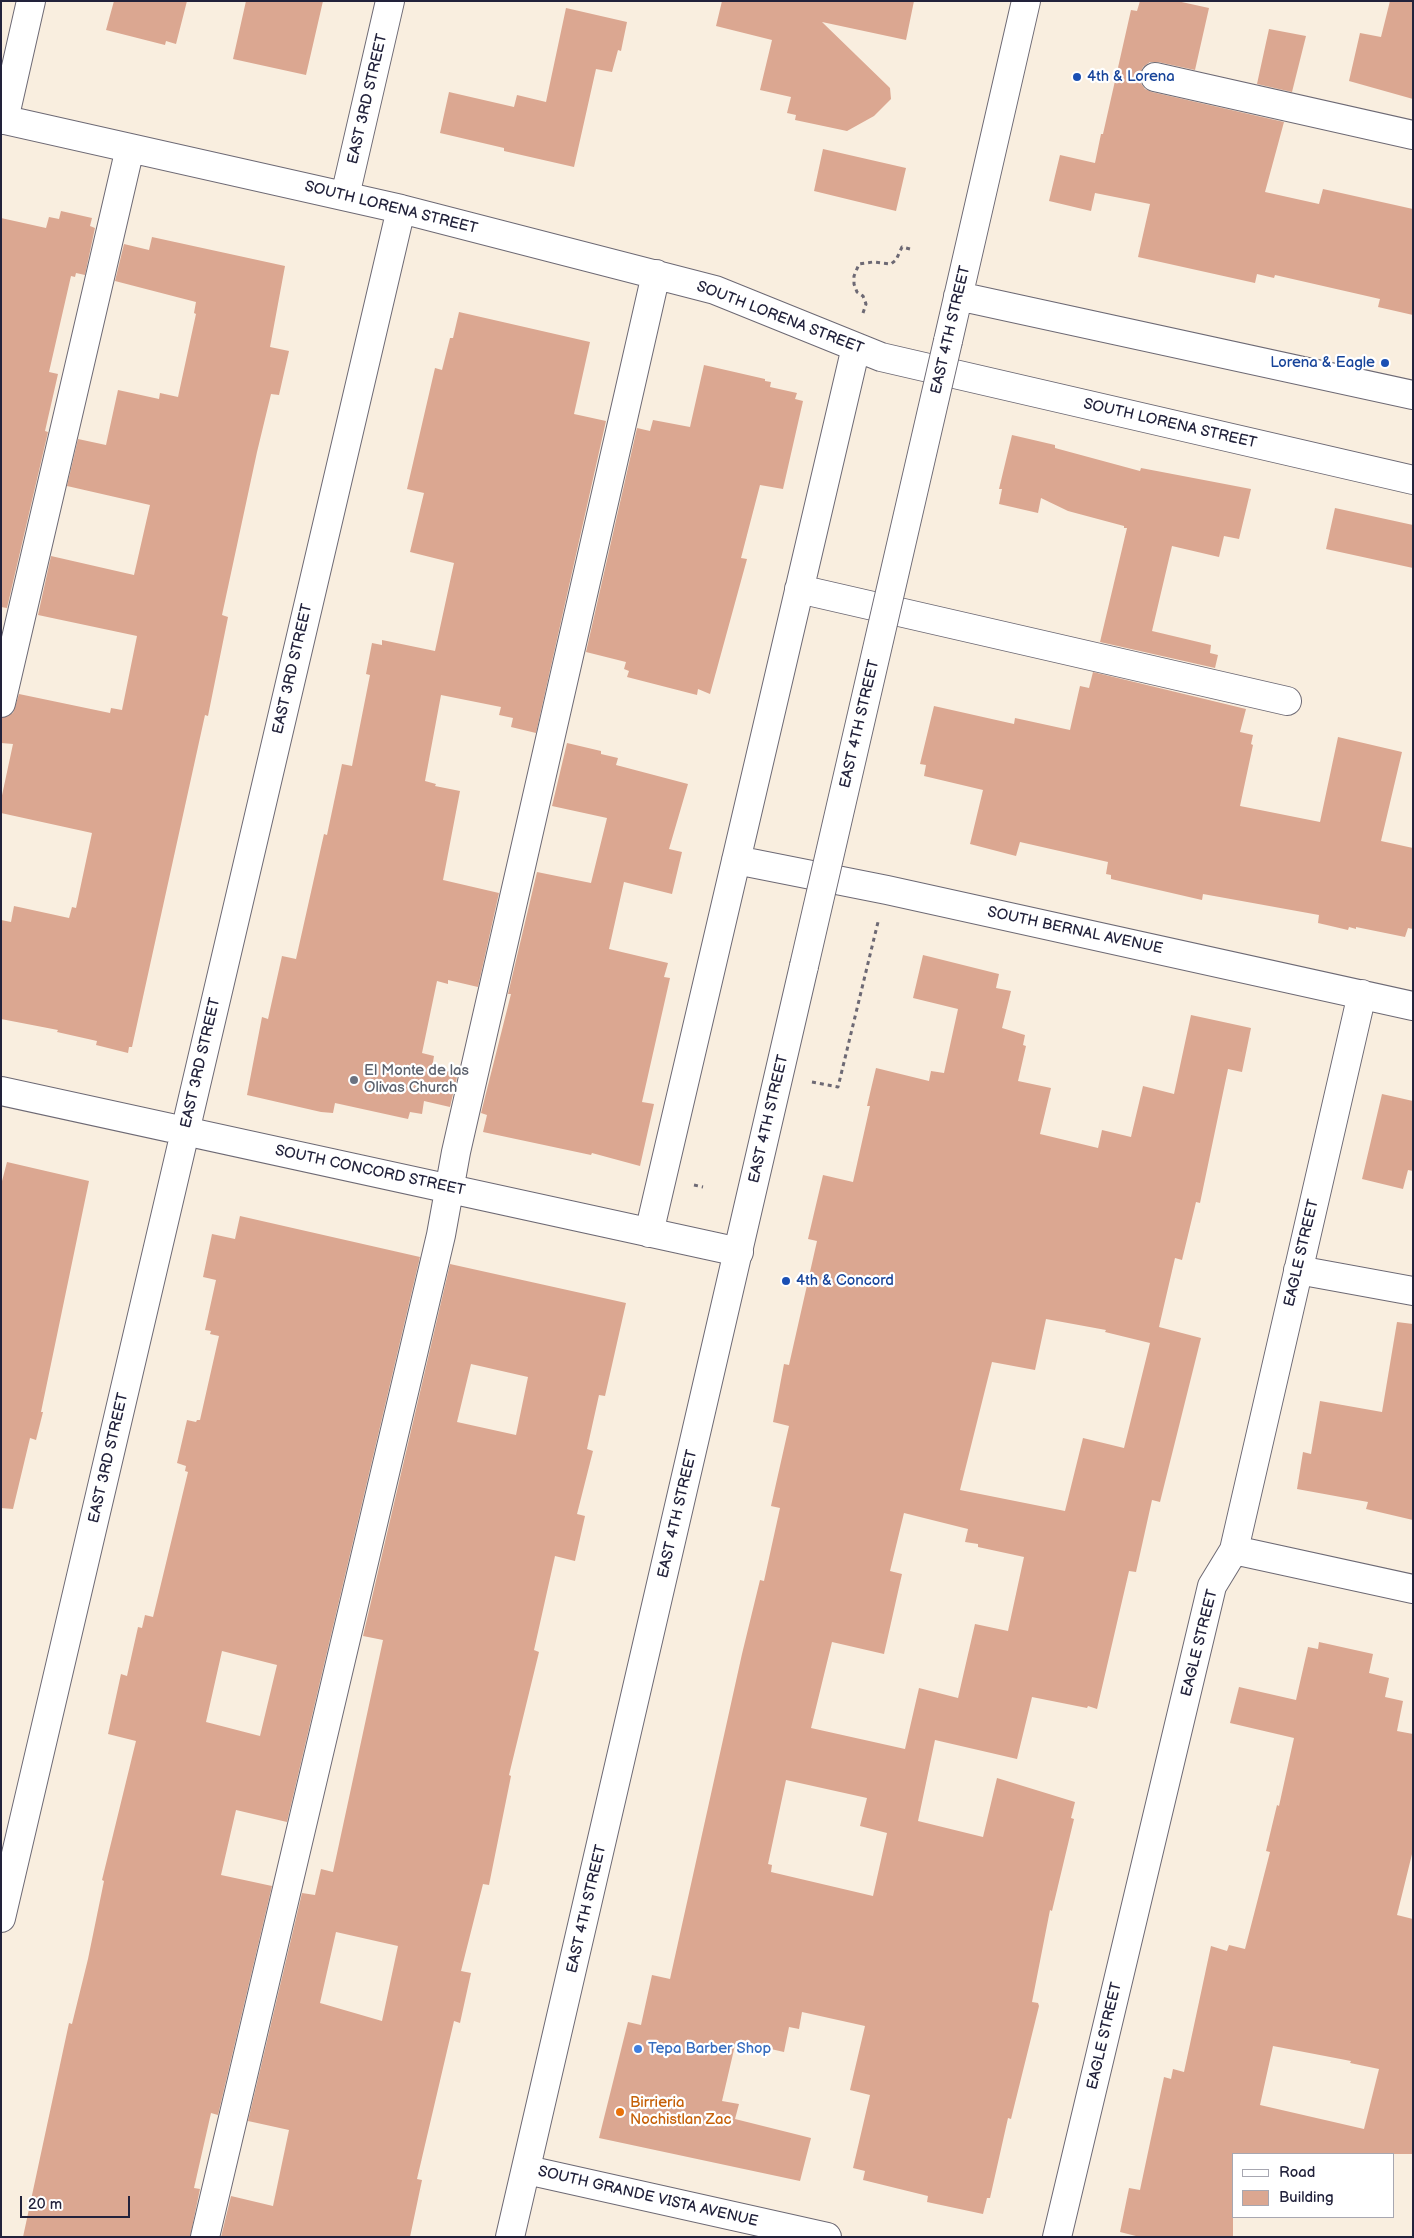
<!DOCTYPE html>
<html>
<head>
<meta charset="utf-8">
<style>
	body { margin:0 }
	#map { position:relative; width:1414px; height:2238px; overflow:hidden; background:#f9eedf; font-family:"Balsamiq Sans",sans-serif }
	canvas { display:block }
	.frame { position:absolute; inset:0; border:2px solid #22223b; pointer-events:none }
	.legend { position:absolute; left:1232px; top:2153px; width:162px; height:65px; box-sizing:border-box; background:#fff; border:1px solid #a7a7b1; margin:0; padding:6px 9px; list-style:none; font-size:15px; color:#22223b }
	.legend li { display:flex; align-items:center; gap:10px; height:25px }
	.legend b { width:25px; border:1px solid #a7a7b1 }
	.scale { position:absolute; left:20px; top:2196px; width:110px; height:22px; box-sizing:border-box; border:2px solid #22223b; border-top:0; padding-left:6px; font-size:15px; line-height:18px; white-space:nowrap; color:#22223b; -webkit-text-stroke:4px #fff; paint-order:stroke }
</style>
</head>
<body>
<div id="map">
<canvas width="1414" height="2238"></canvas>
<div class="frame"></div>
<ul class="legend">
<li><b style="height:6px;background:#fff"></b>Road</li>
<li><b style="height:14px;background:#dba791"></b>Building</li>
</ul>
<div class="scale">20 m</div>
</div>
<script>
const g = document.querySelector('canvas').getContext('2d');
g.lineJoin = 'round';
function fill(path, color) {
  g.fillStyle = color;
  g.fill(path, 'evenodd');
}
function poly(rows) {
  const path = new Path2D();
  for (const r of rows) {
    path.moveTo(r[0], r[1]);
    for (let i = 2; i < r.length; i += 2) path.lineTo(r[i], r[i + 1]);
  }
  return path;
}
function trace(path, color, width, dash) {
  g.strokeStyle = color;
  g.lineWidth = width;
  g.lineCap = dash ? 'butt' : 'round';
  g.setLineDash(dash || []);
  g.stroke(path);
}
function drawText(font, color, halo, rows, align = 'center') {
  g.font = font + ' "Balsamiq Sans",sans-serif';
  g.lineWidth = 4.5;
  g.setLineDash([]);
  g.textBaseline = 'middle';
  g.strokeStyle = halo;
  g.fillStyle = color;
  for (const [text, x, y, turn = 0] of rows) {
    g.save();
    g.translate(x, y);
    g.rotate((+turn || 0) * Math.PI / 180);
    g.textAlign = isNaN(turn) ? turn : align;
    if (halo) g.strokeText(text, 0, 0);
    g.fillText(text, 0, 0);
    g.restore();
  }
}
fill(poly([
	[114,1,187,1,176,44,166,41,165,45,106,30],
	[246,1,323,1,306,75,233,59],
	[722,1,914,1,906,40,822,22,890,88,891,99,874,116,847,131,795,120,796,115,787,113,791,97,760,90,772,40,716,26],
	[1140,1,1177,1,1209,8,1195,70,1158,62,1150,62,1143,67,1140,74,1140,82,1145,89,1152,92,1284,122,1265,192,1319,204,1323,189,1413,209,1413,315,1378,307,1380,299,1275,275,1274,278,1257,274,1255,283,1138,257,1150,204,1095,193,1091,211,1049,201,1060,155,1095,163,1101,134,1103,134,1131,10,1137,11],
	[1390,1,1413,1,1413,99,1349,81,1360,33,1381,37],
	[566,8,627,22,621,51,618,50,612,72,596,69,574,167,504,151,504,148,440,133,449,92,514,107,517,95,546,102],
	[1269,29,1306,36,1292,92,1257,84],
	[823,149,906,168,896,211,814,191],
	[61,211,92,218,90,226,95,228,85,275,76,273,75,277,71,276,49,372,58,374,45,431,48,432,7,608,1,607,1,218,46,228,49,217,59,219],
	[152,237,285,266,270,347,289,351,279,395,271,394,257,452,222,615,228,617,208,716,205,715,132,1047,129,1047,128,1053,96,1045,97,1041,57,1032,58,1030,1,1019,1,920,11,922,14,906,69,918,72,907,76,908,92,833,1,813,1,800,13,744,1,743,1,718,13,713,19,694,110,713,111,708,122,710,137,636,38,615,51,556,134,575,150,505,67,486,78,439,106,445,118,390,159,399,160,393,178,397,196,314,194,313,196,302,115,281,124,244,149,250],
	[459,312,590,342,574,414,606,421,536,733,511,727,513,718,499,715,501,707,441,695,425,781,436,784,435,786,460,791,443,880,499,893,478,987,448,980,448,984,437,981,422,1053,434,1056,432,1068,458,1073,450,1107,424,1101,422,1114,410,1112,408,1119,335,1103,333,1113,321,1112,247,1095,262,1017,268,1019,282,956,296,959,324,834,327,835,342,764,352,766,370,675,366,674,372,643,382,645,382,640,435,651,454,563,410,552,424,493,407,489,435,368,442,370,450,338,453,338],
	[704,365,765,379,765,381,771,382,770,387,797,393,795,399,803,401,783,489,760,485,741,558,747,559,710,694,698,689,697,695,627,677,629,671,624,669,626,662,586,652,637,428,650,431,653,420,690,427],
	[1012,435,1055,445,1055,448,1140,471,1141,468,1251,489,1239,539,1224,536,1219,557,1172,546,1152,631,1211,645,1210,653,1218,655,1215,668,1100,642,1127,528,1124,528,1124,526,1068,511,1041,498,1038,513,999,504,1002,489,999,489],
	[1335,508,1413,525,1413,568,1326,549],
	[1093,672,1246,709,1240,732,1253,735,1251,744,1253,745,1240,806,1320,822,1338,737,1402,752,1381,841,1413,848,1413,929,1408,928,1405,937,1356,927,1356,929,1349,927,1348,930,1318,923,1319,915,1203,894,1202,900,1111,879,1111,875,1106,874,1108,862,1020,842,1016,856,970,844,983,790,924,776,926,765,920,764,934,706,1014,724,1015,718,1070,730,1080,686,1089,688],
	[567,743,601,751,601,754,618,758,616,765,688,784,669,849,682,852,672,894,624,882,609,949,668,963,664,977,670,978,642,1102,654,1104,640,1166,592,1153,591,1155,483,1132,487,1115,481,1113,511,994,508,994,537,872,591,883,607,818,552,806],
	[923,955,999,974,996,988,1011,991,1002,1028,1025,1035,1023,1045,1026,1046,1018,1081,1051,1088,1040,1134,1098,1148,1102,1130,1131,1137,1143,1086,1174,1094,1191,1015,1251,1028,1242,1072,1228,1069,1200,1203,1196,1202,1182,1260,1175,1258,1159,1327,1201,1338,1160,1502,1152,1500,1136,1572,1129,1571,1097,1709,1088,1706,1087,1708,1032,1697,1017,1759,935,1740,918,1821,983,1837,997,1778,1075,1802,1071,1818,1074,1819,1052,1911,1050,1910,1032,2002,1038,2003,1039,2006,1011,2119,1008,2118,990,2198,987,2198,983,2214,927,2202,928,2196,863,2180,865,2171,853,2168,870,2095,850,2090,865,2026,802,2012,799,2029,789,2027,784,2052,736,2041,722,2101,739,2104,735,2119,811,2138,800,2181,599,2138,628,2022,641,2025,652,1975,670,1979,742,1654,760,1580,764,1581,780,1508,771,1506,789,1426,773,1422,784,1364,789,1365,817,1241,808,1239,823,1175,853,1182,870,1106,867,1106,876,1068,929,1081,931,1071,944,1073,958,1009,913,998],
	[1046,1319,1106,1330,1105,1332,1150,1343,1124,1448,1083,1438,1065,1511,960,1490,992,1362,1035,1370],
	[904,1513,968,1529,965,1542,978,1544,978,1547,1024,1557,1008,1631,975,1624,958,1698,919,1688,905,1749,811,1728,832,1642,884,1654,902,1574,890,1571],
	[786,1780,867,1798,860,1826,887,1833,873,1896,771,1872,772,1865,768,1864],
	[1382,1094,1413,1101,1413,1171,1408,1170,1403,1189,1362,1179],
	[7,1162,89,1181,41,1412,43,1412,36,1440,30,1438,13,1509,1,1508,1,1185],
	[240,1216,420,1257,287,1822,236,1810,221,1875,272,1886,218,2115,211,2113,194,2188,200,2189,190,2237,23,2237,69,2023,72,2024,88,1959,104,1881,102,1880,136,1741,108,1734,121,1674,127,1676,138,1627,142,1628,145,1615,153,1617,188,1472,185,1471,186,1466,177,1463,187,1420,196,1422,197,1420,200,1420,219,1336,210,1334,211,1331,205,1330,216,1280,203,1277,212,1234,235,1239],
	[222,1651,277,1665,260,1736,206,1722],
	[450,1264,626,1303,605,1396,599,1395,587,1449,593,1451,577,1514,585,1516,575,1561,555,1556,534,1650,539,1652,509,1775,511,1776,489,1885,483,1884,461,1971,471,1973,460,2023,454,2021,417,2179,422,2180,410,2237,221,2237,231,2196,273,2206,289,2130,248,2121,302,1893,315,1895,321,1869,333,1872,383,1640,363,1636],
	[471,1364,528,1377,516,1435,457,1422],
	[336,1932,398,1946,382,2021,320,2003],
	[1397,1322,1413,1324,1413,1520,1366,1509,1368,1502,1297,1489,1303,1452,1311,1454,1320,1401,1382,1412],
	[1319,1642,1373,1654,1369,1673,1389,1678,1385,1697,1403,1701,1397,1731,1413,1734,1413,1850,1397,1915,1413,1919,1413,2154,1233,2154,1233,2237,1140,2237,1120,2232,1129,2188,1140,2190,1164,2077,1171,2079,1173,2069,1184,2072,1211,1946,1227,1951,1229,1945,1245,1949,1270,1852,1266,1851,1277,1805,1279,1806,1294,1738,1230,1723,1239,1687,1296,1700,1308,1647,1318,1649],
	[1273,2046,1351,2061,1350,2063,1379,2069,1364,2129,1260,2105]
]), '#dba791');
const minor = poly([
	[1155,77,1413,135],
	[1,119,401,209,715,290,881,357,1413,480],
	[4,120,31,1],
	[345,196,390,1],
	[799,589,1287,701],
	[1,703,130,148],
	[736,860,887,890,1413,1006],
	[1,1091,739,1252],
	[649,1233,856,347],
	[1298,1270,1413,1291],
	[1234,1550,1413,1589],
	[1,1918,401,209],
	[527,2170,827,2237],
	[205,2237,441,1235,456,1152,656,274],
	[1057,2237,1212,1586,1234,1550,1362,994]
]);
const major = poly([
	[958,296,1413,395],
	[948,341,1026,1],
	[510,2237,804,966]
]);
trace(minor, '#6d6974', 30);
trace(major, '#6d6974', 30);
trace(poly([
	[863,313,866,304,863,296,857,292,854,284,854,276,859,264,873,262,891,264,896,260,902,247,910,249],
	[812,1082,838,1087,878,922],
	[694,1185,703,1187]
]), '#6d6974', 3, [4, 4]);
trace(minor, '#fff', 28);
trace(major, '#fff', 28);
const majorBridge = poly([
	[804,966,948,341]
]);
trace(majorBridge, '#6d6974', 30, []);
trace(majorBridge, '#fff', 28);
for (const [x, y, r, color] of [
	[1077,77,5,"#1a4fb4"],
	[1385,363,5,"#1a4fb4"],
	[354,1080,5,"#6b7280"],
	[786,1281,5,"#1a4fb4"],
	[638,2049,5,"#3f7fe0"],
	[620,2112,5,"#e8710a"]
]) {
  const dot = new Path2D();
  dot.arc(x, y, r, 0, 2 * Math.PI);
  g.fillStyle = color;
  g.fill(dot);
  trace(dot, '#fff', 2);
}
drawText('15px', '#164399', '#fff', [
	["4th & Lorena",1087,77],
	["Lorena & Eagle",1375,363,"right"],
	["4th & Concord",796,1281]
], 'left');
drawText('15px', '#22223b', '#fff', [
	["EAST 3RD STREET",368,99,-77],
	["SOUTH LORENA STREET",391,208,14],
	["SOUTH LORENA STREET",780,318,21],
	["EAST 4TH STREET",951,330,-77],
	["SOUTH LORENA STREET",1170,424,13],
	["EAST 3RD STREET",293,669,-77],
	["EAST 4TH STREET",860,724,-77],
	["SOUTH BERNAL AVENUE",1075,931,12],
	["EAST 3RD STREET",201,1063,-77],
	["EAST 4TH STREET",769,1119,-77],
	["SOUTH CONCORD STREET",370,1171,12],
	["EAGLE STREET",1302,1253,-77],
	["EAST 3RD STREET",109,1458,-77],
	["EAST 4TH STREET",678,1514,-77],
	["EAGLE STREET",1200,1643,-76],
	["EAST 4TH STREET",587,1909,-77],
	["EAGLE STREET",1105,2036,-77],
	["SOUTH GRANDE VISTA AVENUE",648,2197,13]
]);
drawText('15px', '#5b616d', '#fff', [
	["El Monte de las",364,1071],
	["Olivas Church",364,1088]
], 'left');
drawText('15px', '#366cbe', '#fff', [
	["Tepa Barber Shop",648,2049]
], 'left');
drawText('15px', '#c56008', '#fff', [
	["Birrieria",630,2103],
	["Nochistlan Zac",630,2120]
], 'left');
</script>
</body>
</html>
